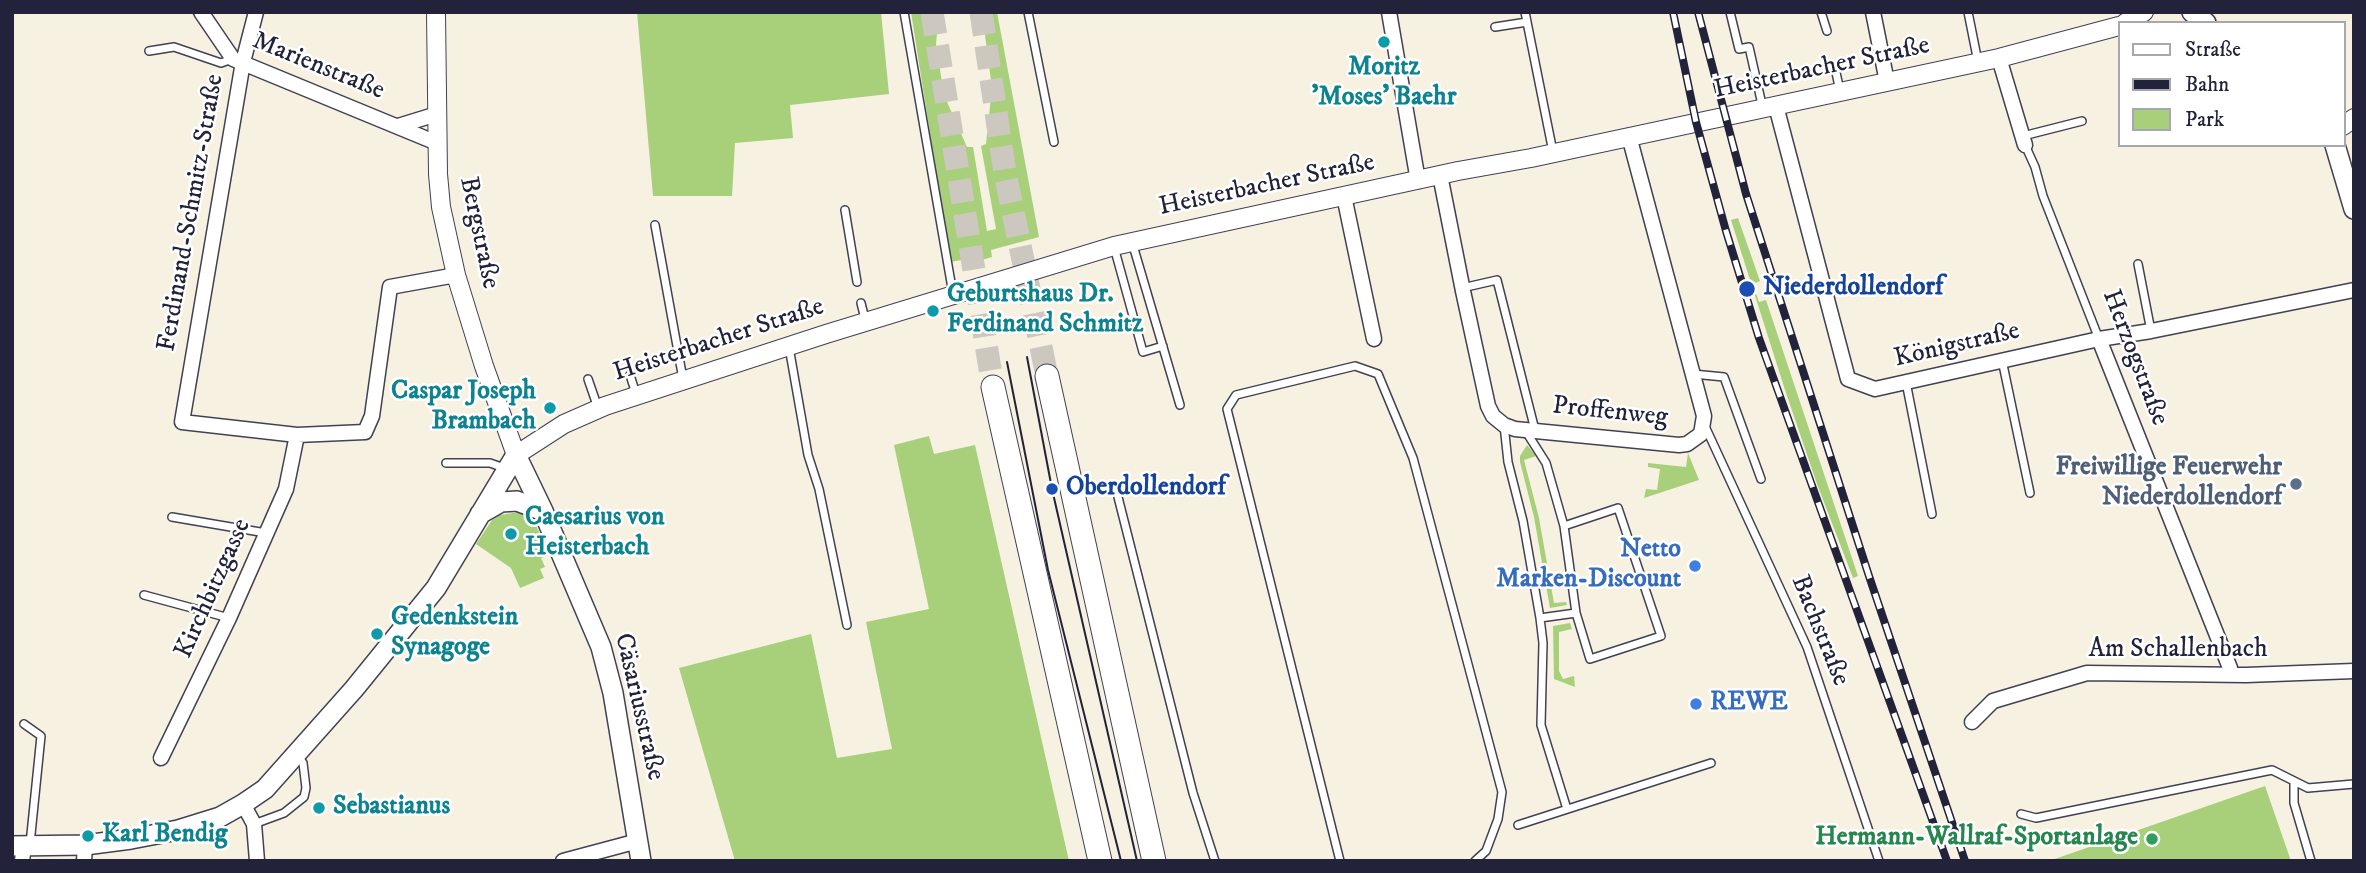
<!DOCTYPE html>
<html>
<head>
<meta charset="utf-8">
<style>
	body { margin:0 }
	#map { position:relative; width:2366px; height:873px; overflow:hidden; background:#f6f1e1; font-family:"IM FELL DW Pica",serif }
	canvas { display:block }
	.frame { position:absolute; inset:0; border:14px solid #22223b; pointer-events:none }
	.legend { position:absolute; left:2118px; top:21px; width:228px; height:126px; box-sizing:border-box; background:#fff; border:2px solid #a7a7b1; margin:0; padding:9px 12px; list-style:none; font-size:21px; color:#22223b }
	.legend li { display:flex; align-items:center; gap:14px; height:35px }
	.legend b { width:35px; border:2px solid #a7a7b1 }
</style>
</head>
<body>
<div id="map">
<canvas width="2366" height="873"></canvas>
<div class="frame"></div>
<ul class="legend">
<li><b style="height:9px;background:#fff"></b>Straße</li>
<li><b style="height:9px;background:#22223b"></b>Bahn</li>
<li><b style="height:19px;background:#a8d07a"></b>Park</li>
</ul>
</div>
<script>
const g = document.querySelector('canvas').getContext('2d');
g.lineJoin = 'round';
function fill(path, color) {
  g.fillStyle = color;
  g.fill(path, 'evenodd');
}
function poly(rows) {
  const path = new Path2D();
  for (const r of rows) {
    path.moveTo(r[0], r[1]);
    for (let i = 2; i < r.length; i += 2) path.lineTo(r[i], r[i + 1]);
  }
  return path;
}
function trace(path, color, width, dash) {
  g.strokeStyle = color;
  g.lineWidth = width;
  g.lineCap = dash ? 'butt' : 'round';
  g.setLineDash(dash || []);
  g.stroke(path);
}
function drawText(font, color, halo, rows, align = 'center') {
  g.font = font + ' "IM FELL DW Pica",serif';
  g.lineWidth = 5;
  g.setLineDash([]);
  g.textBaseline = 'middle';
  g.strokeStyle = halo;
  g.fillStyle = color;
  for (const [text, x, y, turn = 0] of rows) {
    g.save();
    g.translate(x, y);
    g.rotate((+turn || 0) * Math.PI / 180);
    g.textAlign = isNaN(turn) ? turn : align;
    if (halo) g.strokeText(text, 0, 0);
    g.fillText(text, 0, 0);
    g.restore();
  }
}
fill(poly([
	[637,12,881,12,889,94,790,105,793,138,735,143,732,196,653,196],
	[911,12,939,12,936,44,944,95,967,147,973,147,987,231,996,229,981,146,986,144,992,88,985,35,974,12,997,12,1039,237,991,250,992,257,964,265,962,260,950,262],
	[1738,218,1760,281,1753,284,1759,302,1766,300,1858,576,1853,578,1817,484,1785,390,1731,220],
	[929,436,934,454,975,445,1069,861,735,861,679,668,811,634,837,758,892,749,866,622,929,609,894,445],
	[1527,445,1536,456,1524,460,1539,518,1554,603,1566,602,1567,605,1550,608,1534,517,1520,462,1520,456],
	[1688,453,1699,480,1644,498,1646,489,1657,490,1660,469,1648,467,1648,463,1686,467],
	[519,512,531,518,535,523,549,555,541,558,545,567,540,569,544,578,520,588,511,568,476,544,492,520,500,515],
	[1570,623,1572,629,1559,632,1559,671,1563,679,1574,676,1575,687,1554,679,1553,626],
	[2265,786,2291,861,2049,861]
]), '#a8d07a');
trace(poly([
	[932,12,993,387],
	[981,12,1005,173,1047,376]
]), '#ccc8c0', 23, [23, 11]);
const service = poly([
	[904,12,953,294],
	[1028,12,1054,142],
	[1525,12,1553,152],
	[1730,12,1739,49,1749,47,1763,109],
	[1821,12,1827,31],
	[1968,12,1978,62],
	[1495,27,1527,22],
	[149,51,174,47,221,63,232,59],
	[1835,68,1840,91],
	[2023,136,2082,121],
	[2025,145,2035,167,2043,196,2099,339],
	[845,210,857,282],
	[655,225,683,379],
	[1132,242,1180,405],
	[1114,247,1143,352,1163,346],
	[2138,264,2151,331],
	[1462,288,1497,280,1535,430],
	[861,303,866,323],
	[789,347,808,455,819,489,847,625],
	[2002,360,2030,493],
	[1693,374,1724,377,1761,479],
	[630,375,636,394],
	[588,379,598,408],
	[1906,382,1932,514],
	[1704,424,1807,647,1879,861],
	[1504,425,1508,462,1523,521,1540,618,1543,643,1541,725,1567,809],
	[1525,430,1546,463,1564,526,1576,613,1590,659,1661,636,1618,508,1564,526],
	[446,463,490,463,507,469],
	[1118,497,1193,793,1215,861],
	[172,517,266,533],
	[144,595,229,618],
	[1540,618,1576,613],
	[24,724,41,736,30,844],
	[2294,781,2294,803,2311,861],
	[2021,814,2036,818,2272,770,2308,788,2354,784],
	[254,824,284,813,304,797,306,788,303,763,298,756],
	[1518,825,1711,763],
	[1340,861,1227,409,1236,395,1355,366,1378,374,1413,458,1502,792,1498,819,1486,851,1475,861]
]);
const minor = poly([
	[201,12,233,59,437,143],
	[256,12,243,62,182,422,297,435],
	[1389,12,1418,181],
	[1873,12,1887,82],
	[1999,58,2025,145],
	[1776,106,1848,379,1875,389,2099,339,2151,331,2354,290],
	[398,126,437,114],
	[1440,175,1463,291,1488,406,1493,416,1504,425,1515,429,1679,445,1687,444,1701,434,1704,416,1629,136],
	[1344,196,1374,339],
	[2099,339,2230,668,2230,674],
	[1972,722,1993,701,2087,673,2246,675,2354,671],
	[161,758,229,618,286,489,297,435,365,432,372,416,390,287,456,275],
	[243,804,254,824,257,861],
	[22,861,24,846],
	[84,861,85,845],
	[563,861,638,841]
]);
const tertiary = poly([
	[436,12,438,174,441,207,456,275,484,366,516,455,564,424,605,406,826,334,1114,246,1458,171,1531,158,1999,58,2119,26],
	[2125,23,2144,12],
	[2343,126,2354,118]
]);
const secondary = poly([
	[2192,12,2206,23],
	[2335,145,2354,209],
	[516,455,543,511,601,647,613,693,641,861],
	[480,514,501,502,517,501,543,511],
	[12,846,85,845,131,839,178,830,220,817,243,804,265,789,354,689,436,588,516,455]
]);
const trunk = poly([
	[1047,376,1154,861],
	[993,387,1100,861]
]);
trace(service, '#424154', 10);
trace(minor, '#424154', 17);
trace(tertiary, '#424154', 20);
trace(secondary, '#424154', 22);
trace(trunk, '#424154', 25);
trace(service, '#fff', 7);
trace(minor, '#fff', 14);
trace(tertiary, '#fff', 18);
trace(secondary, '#fff', 19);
trace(trunk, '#fff', 23);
trace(poly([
	[1027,357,1052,489,1137,861],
	[1007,362,1048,570,1121,861]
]), '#22223b', 2);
const rail = poly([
	[1673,12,1696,122,1726,231,1759,338,1947,861],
	[1698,12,1746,194,1869,576,1965,861]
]);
trace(rail, '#22223b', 8);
trace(rail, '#fff', 5, [16]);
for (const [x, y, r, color] of [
	[1384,42,7,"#0f9aa8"],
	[1747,289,9,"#1a4fb4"],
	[933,311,7,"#0f9aa8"],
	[550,408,7,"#0f9aa8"],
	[2296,484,7,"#5c6f8a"],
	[1052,489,7,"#1a4fb4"],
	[511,534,7,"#0f9aa8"],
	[1695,566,7,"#3f7fe0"],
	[377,634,7,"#0f9aa8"],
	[1696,704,7,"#3f7fe0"],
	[319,808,7,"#0f9aa8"],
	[88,836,7,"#0f9aa8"],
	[2152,839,7,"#2e9e5b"]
]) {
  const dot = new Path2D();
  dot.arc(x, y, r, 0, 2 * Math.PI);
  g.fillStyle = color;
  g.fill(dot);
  trace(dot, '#fff', 2.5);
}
drawText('26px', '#22223b', '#fff', [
	["Marienstraße",318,67,22],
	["Heisterbacher Straße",1822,69,-12],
	["Heisterbacher Straße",1267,186,-12],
	["Ferdinand-Schmitz-Straße",192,213,-80],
	["Bergstraße",478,233,78],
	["Heisterbacher Straße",719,341,-18],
	["Königstraße",1957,346,-13],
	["Herzogstraße",2134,358,69],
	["Proffenweg",1610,413,6],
	["Kirchbitzgasse",214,589,-66],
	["Bachstraße",1819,631,68],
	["Am Schallenbach",2178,651],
	["Cäsariusstraße",638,707,77]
]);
drawText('bold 26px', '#0d838f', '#fff', [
	["Moritz",1384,69,"center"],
	["'Moses' Baehr",1384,99,"center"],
	["Geburtshaus Dr.",947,296],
	["Ferdinand Schmitz",947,326],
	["Caspar Joseph",536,393,"right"],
	["Brambach",536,423,"right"],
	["Caesarius von",525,519],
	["Heisterbach",525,549],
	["Gedenkstein",391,619],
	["Synagoge",391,649],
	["Sebastianus",333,808],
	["Karl Bendig",102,836]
], 'left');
drawText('bold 26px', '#164399', '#fff', [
	["Niederdollendorf",1763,289],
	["Oberdollendorf",1066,489]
], 'left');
drawText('bold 26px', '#4e5e75', '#fff', [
	["Freiwillige Feuerwehr",2282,469],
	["Niederdollendorf",2282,499]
], 'right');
drawText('bold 26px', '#366cbe', '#fff', [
	["Netto",1681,551],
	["Marken-Discount",1681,581],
	["REWE",1710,704,"left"]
], 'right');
drawText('bold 26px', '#27864d', '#fff', [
	["Hermann-Wallraf-Sportanlage",2138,839]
], 'right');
</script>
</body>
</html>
